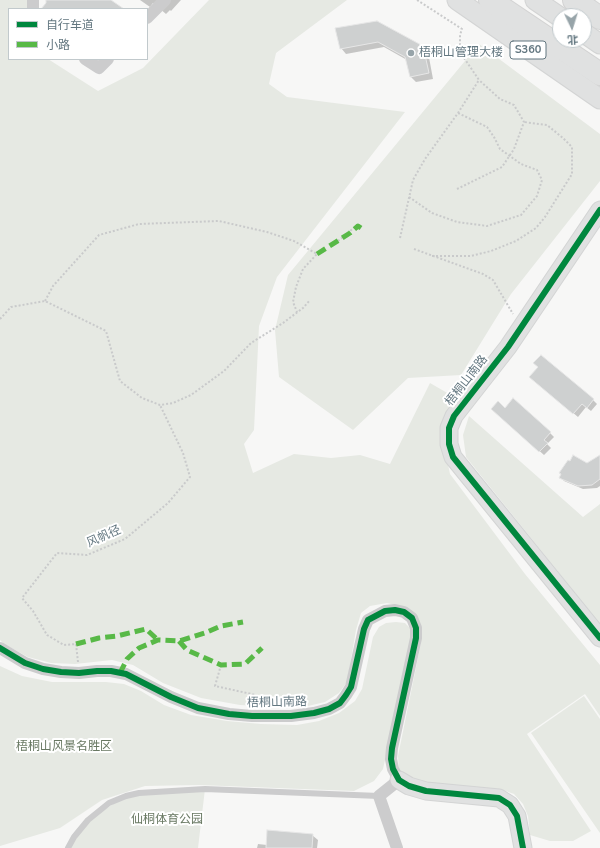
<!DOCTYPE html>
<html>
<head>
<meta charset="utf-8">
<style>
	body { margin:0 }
	#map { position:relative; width:600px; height:848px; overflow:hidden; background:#f7f7f6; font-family:"Nunito Sans","Noto Sans SC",sans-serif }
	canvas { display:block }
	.legend { position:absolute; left:8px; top:8px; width:140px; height:52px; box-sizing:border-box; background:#fff; border:1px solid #c1c9cc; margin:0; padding:5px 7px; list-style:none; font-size:12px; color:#637780 }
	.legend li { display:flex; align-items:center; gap:8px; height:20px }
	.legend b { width:20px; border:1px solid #c1c9cc }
	.north { position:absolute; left:552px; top:8px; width:40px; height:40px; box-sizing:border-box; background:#fff; border:1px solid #c1c9cc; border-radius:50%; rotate:176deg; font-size:11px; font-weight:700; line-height:16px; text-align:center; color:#637780 }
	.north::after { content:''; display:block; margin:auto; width:14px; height:18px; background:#97a4a9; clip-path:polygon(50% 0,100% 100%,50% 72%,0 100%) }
</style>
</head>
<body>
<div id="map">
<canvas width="600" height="848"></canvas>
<ul class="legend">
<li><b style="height:5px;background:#00873e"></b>自行车道</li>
<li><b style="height:5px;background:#58b947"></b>小路</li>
</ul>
<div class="north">北</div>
</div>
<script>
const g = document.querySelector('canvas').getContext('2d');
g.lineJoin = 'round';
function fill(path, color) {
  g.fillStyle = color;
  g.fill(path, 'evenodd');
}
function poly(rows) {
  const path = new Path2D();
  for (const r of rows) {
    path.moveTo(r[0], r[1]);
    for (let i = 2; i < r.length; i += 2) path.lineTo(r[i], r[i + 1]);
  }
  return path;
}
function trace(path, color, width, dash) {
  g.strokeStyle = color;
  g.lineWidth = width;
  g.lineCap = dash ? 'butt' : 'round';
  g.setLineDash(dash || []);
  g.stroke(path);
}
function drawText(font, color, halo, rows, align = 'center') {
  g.font = font + ' "Nunito Sans","Noto Sans SC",sans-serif';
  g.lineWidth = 4;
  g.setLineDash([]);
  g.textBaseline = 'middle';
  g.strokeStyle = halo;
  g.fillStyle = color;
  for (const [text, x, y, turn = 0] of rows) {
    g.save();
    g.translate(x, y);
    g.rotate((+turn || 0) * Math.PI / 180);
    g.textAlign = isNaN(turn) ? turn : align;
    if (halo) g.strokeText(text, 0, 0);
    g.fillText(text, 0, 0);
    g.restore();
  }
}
fill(poly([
	[0,0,29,0,29,9,9,9,9,59,48,59,98,91,143,68,209,0,347,0,276,53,269,84,287,97,405,112,277,277,259,326,254,430,244,444,253,473,294,454,331,458,360,455,390,464,430,383,456,398,461,412,446,455,450,474,525,574,600,665,600,716,585,694,527,734,591,831,573,841,550,841,530,835,528,816,523,804,514,794,500,789,428,784,411,781,399,770,398,756,421,643,421,628,405,607,387,603,370,606,361,613,356,630,347,682,339,693,325,702,308,706,278,707,240,705,201,698,163,683,133,665,112,660,75,664,51,663,28,657,4,644,0,640],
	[479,44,600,134,600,181,511,294,461,375,408,378,353,430,279,377,275,330,288,275],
	[469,416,583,517,600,504,600,624,466,457,463,435],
	[396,622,405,623,411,629,411,645,383,769,374,781,354,791,199,785,145,786,102,800,60,828,0,846,0,666,22,676,52,682,106,682,124,684,141,691,164,705,191,715,227,721,261,724,297,725,319,721,339,713,355,701,362,689,373,637,379,627,386,623],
	[584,696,600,719,600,833,531,733],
	[205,789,198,848,68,848,88,820,126,796]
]), '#e6e9e3');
fill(poly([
	[140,0,181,0,171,11,170,10,166,14,153,3,150,7],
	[377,23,422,46,428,52,433,79,416,82,410,76,407,60,384,47,346,54,341,48],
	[534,363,593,400,597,404,591,411,586,407,578,417,535,381,539,368],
	[505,409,550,433,554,437,547,444,551,448,544,455,497,413],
	[600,456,600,486,597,488,583,489,564,481,560,477,587,464],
	[312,835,318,840,317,848,257,848,258,844,267,845]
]), '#0003');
const building = poly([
	[46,0,111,0,124,9,41,9,46,3,46,0],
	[377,21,423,46,429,73,410,77,405,57,378,42,340,49,335,28,377,21],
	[541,355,594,399,587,408,582,404,573,414,529,377,538,367,533,363,541,355],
	[513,398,551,432,544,440,548,443,539,452,491,409,498,401,505,408,513,398],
	[573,455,587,463,600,455,600,479,592,485,578,486,559,478,561,474,559,473,568,460,570,461,573,455],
	[267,830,313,834,312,848,266,848,267,830]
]);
fill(building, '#ced0d0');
trace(building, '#e6e6e6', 1);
const secondary = poly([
	[600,210,508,347,454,416,449,428,449,444,453,457,600,638],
	[399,780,409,786,426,791,499,798,510,805,517,816,523,848]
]);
const primary = poly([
	[457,0,600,99],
	[535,0,560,17],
	[584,33,600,44]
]);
const highway = poly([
	[490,0,600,74],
	[574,0,600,18]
]);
trace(secondary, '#d3d4d4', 19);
trace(primary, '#d3d4d4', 21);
trace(highway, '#d3d3d3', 24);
trace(poly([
	[457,189,502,167,514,149,524,122,514,105,500,99,479,80],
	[409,197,432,213,457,222,487,226,521,215,537,196,542,180,537,170,521,164,500,149,494,137,487,127,458,113],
	[400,238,413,180,425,159,458,113,479,80,460,52,460,35,462,29,417,0],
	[338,241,355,227,357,230],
	[414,249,483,274,493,280,513,314],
	[432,256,471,256,491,251,516,241,536,228,545,217,572,174,572,147,563,138,547,125,524,122],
	[45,301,53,286,99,235,139,224,219,221,267,232,294,241,317,254,303,269,296,287,293,302,297,312],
	[0,319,11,307,45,301,106,331,120,381,142,398,160,405,173,403,191,395,224,371,251,343,283,323,303,308,310,300],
	[78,662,76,644,64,645,47,635,33,611,22,598,57,553,87,555,125,539,168,503,190,477,183,453,160,405],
	[221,665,215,686,256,695,254,704]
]), '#c9cacb', 2, [2, 2]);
trace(poly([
	[68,848,74,837,88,820,109,803,126,796,139,793,205,789,379,796]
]), '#cccccd', 6);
trace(poly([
	[33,9,33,0],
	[147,18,165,0],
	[85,59,99,68,108,59],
	[0,648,25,663,43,669,61,672,79,673,97,671,111,671,126,674,171,697,198,708,229,714,252,716,291,716,314,713,329,709,340,703,346,695,351,687,364,629,368,620,385,611,395,610,404,612,412,618,416,628,416,638,392,748,391,759,393,769,399,780,379,796,397,848]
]), '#cccccd', 12);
trace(secondary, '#e0e1e1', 17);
trace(primary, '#e0e1e1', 19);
trace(highway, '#e0e1e1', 22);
trace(poly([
	[317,254,350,233,358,226,361,228],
	[179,641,187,650,221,665,245,664,262,648],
	[76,644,99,638,117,636,146,629,158,640],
	[120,673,127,659,139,648,158,640,179,641,205,633,221,626,243,622]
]), '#58b947', 5, [10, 5]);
trace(poly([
	[600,210,508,347,454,416,449,428,449,444,453,457,600,638],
	[0,648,25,663,43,669,61,672,79,673,97,671,111,671,126,674,171,697,198,708,229,714,252,716,291,716,314,713,329,709,340,703,346,695,351,687,364,629,368,620,385,611,395,610,404,612,412,618,416,628,416,638,392,748,391,759,393,769,399,780,409,786,426,791,499,798,510,805,517,816,523,848]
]), '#00873e', 6);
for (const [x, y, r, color] of [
	[411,53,4,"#97a4a9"]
]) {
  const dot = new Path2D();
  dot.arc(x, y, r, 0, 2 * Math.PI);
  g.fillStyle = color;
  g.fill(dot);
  trace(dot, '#fff', 1.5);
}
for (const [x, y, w] of [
	[528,50,36]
]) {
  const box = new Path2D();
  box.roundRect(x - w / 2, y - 9, w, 18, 3);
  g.fillStyle = '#fff';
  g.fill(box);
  trace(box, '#637780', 1);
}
drawText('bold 11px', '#637780', null, [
	["S360",528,50]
]);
drawText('12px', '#637780', '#fff', [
	["梧桐山管理大楼",419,53]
], 'left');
drawText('12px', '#637780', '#fff', [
	["梧桐山南路",467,381,-52],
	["风帆径",104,537,-24],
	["梧桐山南路",277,703,-1]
]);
drawText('12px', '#687862', '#fff', [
	["梧桐山风景名胜区",64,747],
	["仙桐体育公园",167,820]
]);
</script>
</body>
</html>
